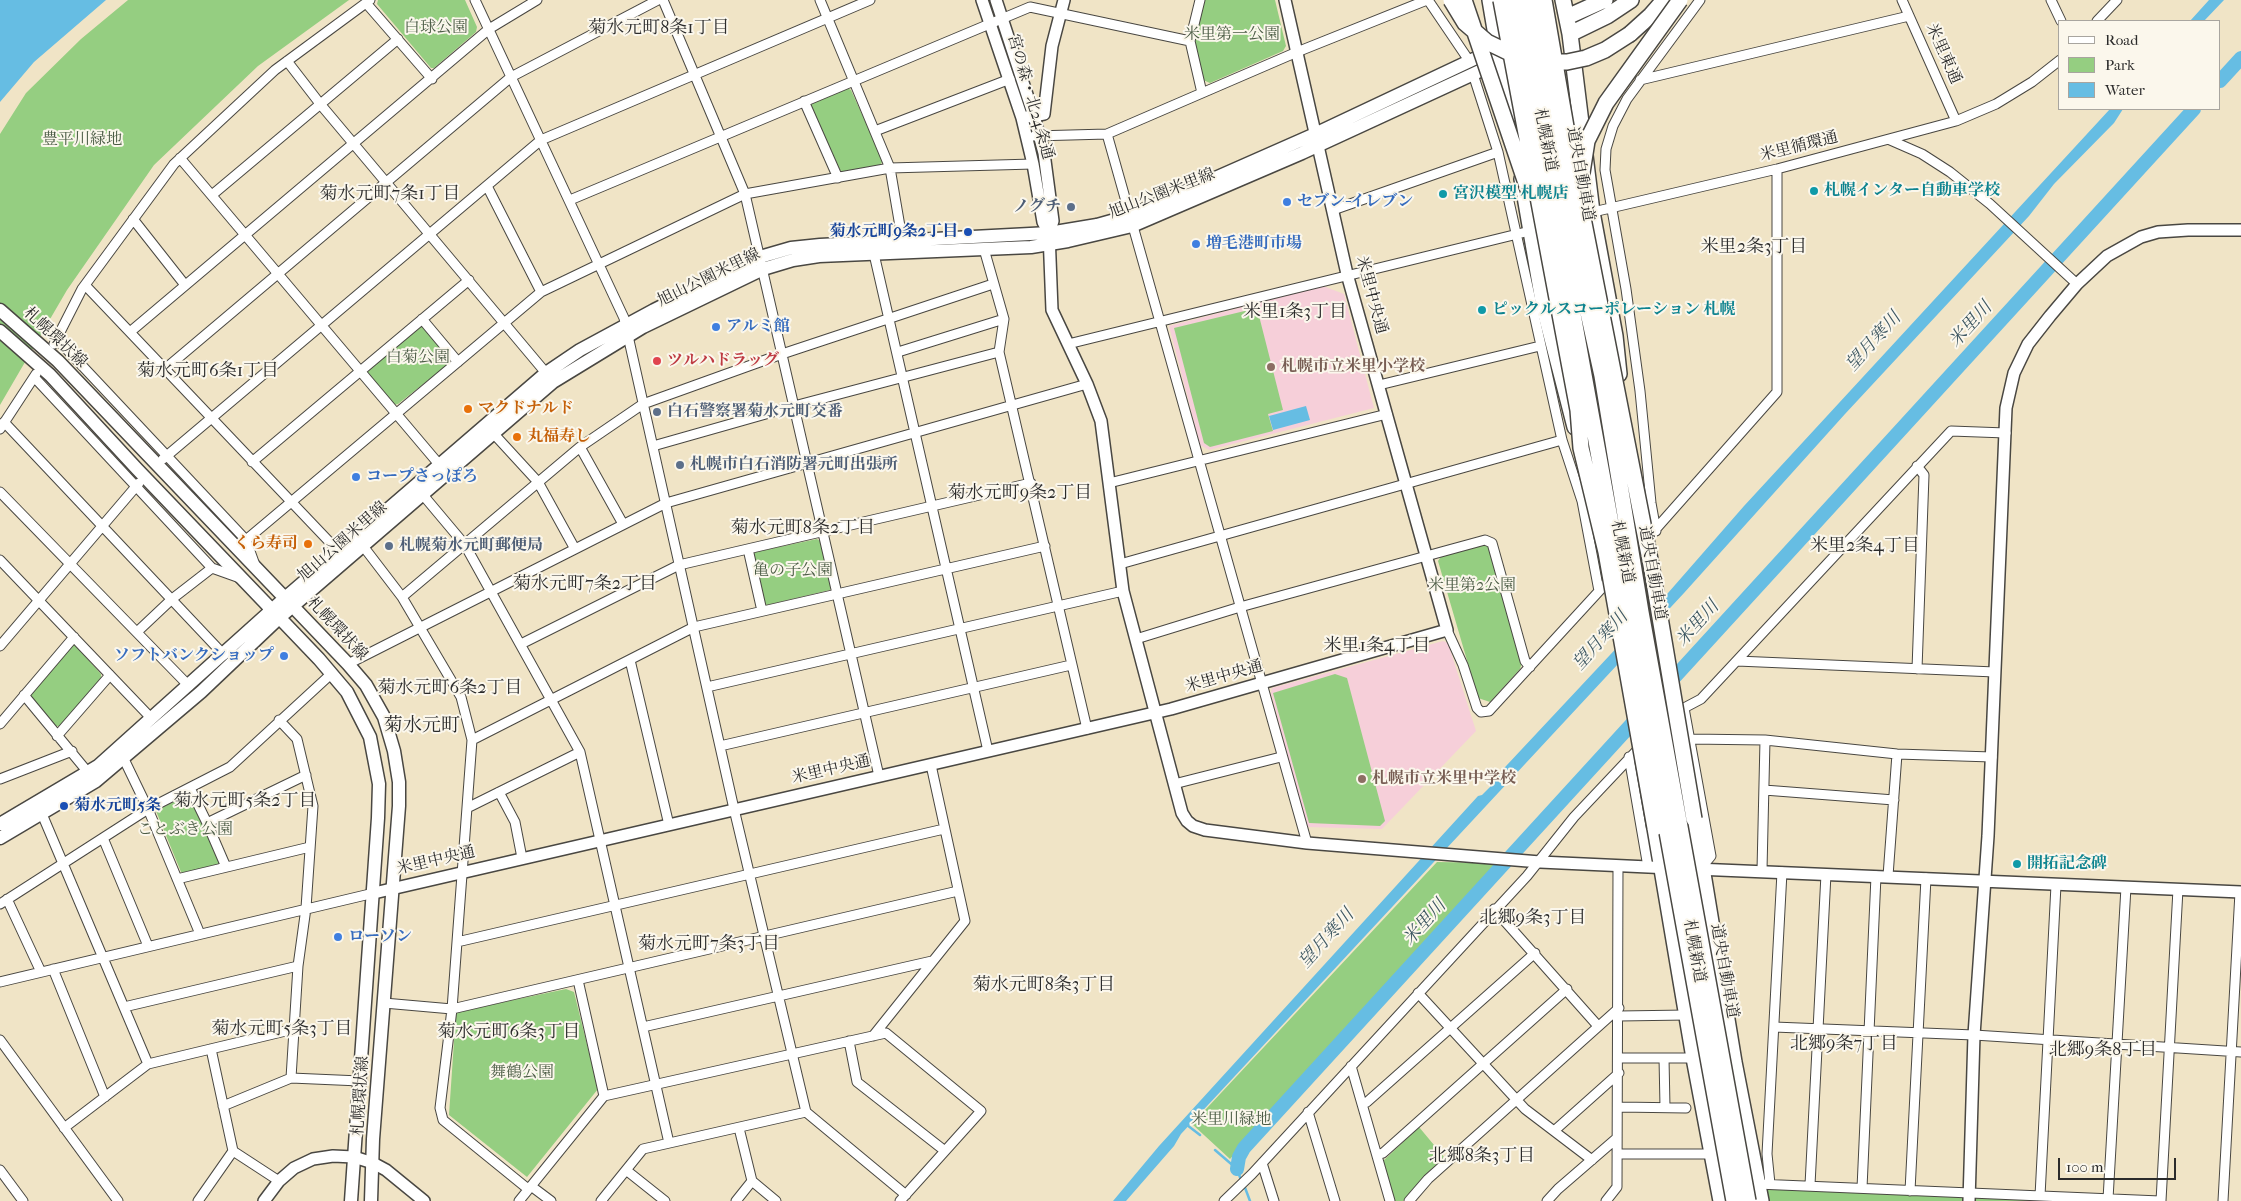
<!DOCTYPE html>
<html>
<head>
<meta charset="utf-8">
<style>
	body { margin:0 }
	#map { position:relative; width:2241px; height:1201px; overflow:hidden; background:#f0e4c6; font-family:"IM FELL French Canon",serif }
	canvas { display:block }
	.legend { position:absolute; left:2058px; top:20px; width:162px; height:90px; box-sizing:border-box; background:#fbf7ec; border:1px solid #a8a59f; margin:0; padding:6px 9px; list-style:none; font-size:15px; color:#2b2b2b }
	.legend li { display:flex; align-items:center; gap:10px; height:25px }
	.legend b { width:25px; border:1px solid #a8a59f }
	.scale { position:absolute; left:2058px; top:1158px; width:118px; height:22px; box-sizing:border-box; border:2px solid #2b2b2b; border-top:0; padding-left:6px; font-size:15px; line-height:18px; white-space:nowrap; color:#2b2b2b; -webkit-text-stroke:4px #fbf7ec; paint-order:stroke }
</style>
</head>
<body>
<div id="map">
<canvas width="2241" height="1201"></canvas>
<ul class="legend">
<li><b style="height:6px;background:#fff"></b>Road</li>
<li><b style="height:14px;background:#95ce81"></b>Park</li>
<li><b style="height:14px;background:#66bde3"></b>Water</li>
</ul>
<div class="scale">100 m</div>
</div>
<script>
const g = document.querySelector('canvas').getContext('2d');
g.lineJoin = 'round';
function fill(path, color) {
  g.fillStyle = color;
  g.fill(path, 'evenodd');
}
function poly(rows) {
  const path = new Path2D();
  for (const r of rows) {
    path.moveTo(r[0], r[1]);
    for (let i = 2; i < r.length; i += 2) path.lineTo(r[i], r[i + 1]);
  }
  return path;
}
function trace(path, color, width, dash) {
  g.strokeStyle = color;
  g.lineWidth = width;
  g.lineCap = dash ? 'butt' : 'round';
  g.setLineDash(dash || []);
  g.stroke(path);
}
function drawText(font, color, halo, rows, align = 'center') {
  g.font = font + ' "IM FELL French Canon","Noto Serif JP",serif';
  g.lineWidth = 4;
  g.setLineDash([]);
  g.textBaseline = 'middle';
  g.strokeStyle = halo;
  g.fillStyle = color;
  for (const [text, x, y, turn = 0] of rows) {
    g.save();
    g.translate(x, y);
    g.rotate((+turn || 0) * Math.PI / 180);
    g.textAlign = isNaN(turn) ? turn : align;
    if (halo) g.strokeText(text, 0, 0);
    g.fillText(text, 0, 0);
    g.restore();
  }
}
fill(poly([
	[1323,286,1344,294,1374,408,1209,450,1200,445,1169,326],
	[1443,641,1448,643,1476,731,1382,829,1306,827,1271,693,1272,688]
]), '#f6cfd9');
fill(poly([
	[128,0,349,0,258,66,154,165,67,290,0,405,0,134,26,93,81,39],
	[378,0,465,0,477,27,476,32,434,68,431,68,377,4],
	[1204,0,1275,0,1286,46,1283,51,1210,83,1203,80,1194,40],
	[847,88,851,90,883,161,880,165,843,172,840,170,811,106,811,103],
	[1257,308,1283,410,1268,414,1273,431,1210,447,1204,443,1174,328],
	[420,326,423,327,450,359,450,363,398,404,393,405,368,374,368,370],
	[817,539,820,541,831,587,830,590,767,605,764,603,753,555,755,552],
	[1484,544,1488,547,1522,663,1520,669,1490,702,1478,698,1438,561,1442,555],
	[75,645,101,674,101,678,60,726,56,726,31,699,31,694,71,646],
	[1335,674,1347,678,1385,821,1380,826,1309,823,1273,693],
	[189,794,221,862,219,865,184,873,181,872,156,811],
	[1437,862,1499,863,1230,1159,1192,1124],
	[566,989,574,992,598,1089,527,1177,449,1115,456,1012],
	[1419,1127,1444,1157,1424,1176,1403,1201,1395,1201,1383,1161],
	[1763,1187,2114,1201,1764,1201]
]), '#95ce81');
fill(poly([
	[0,0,106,0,34,62,0,102],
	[2209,0,2224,0,2204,21,2190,21],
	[2110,109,2123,109,2114,123,2054,184,2029,216,1845,414,1684,593,1181,1134,1174,1146,1126,1201,1113,1201,1159,1146,1478,796,1482,795,1490,787,1492,781,1668,593,1744,506],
	[1306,406,1310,420,1273,430,1269,416]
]), '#66bde3');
trace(poly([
	[1187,1125,1200,1135],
	[1215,1150,1237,1169,1241,1180],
	[1244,1185,1250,1201]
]), '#66bde3', 2.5);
trace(poly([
	[2220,81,2241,58],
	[1237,1169,1239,1157,1244,1148,2194,109]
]), '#66bde3', 14);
const street = poly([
	[475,0,624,318,734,809,806,1112,906,1195],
	[663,0,745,194,879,776],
	[820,0,890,168,903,244],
	[1200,0,1190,41,1202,93],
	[1428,0,1470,62],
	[1902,0,1956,121],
	[2051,0,2061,21],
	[366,3,432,79],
	[2097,21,2117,0],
	[287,61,321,105,546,373],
	[1473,74,1498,152,1562,440,1582,501,1599,591],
	[1640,80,1909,16],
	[804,101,838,178],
	[875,131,1010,79],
	[1107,134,1307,843],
	[1034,136,1107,134,1297,52,1427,0],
	[1890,140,1922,154,1950,172,1990,204,2077,284],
	[180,158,443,469],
	[487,186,541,292],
	[212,195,398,39],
	[570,200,1030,7,1190,41],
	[1333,210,1498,152],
	[1589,213,1777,169,1956,121,1996,104,2032,82,2060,60],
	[133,219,185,285],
	[984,249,1004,319,999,352,1087,729],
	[874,254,988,751],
	[85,285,340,553],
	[422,319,458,362],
	[130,332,489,29,537,0],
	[57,339,246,540,255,565],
	[54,344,82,289,174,164,275,70,370,0],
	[1068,344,1534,230],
	[898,352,1004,319],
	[165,369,511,77,658,0],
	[34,377,212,568,240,578],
	[1379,385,1540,346],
	[4,422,224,655],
	[0,429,36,374],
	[493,433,538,482,575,549],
	[653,446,794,406,999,352],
	[580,447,623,524],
	[163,459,541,140,870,0],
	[252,462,469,280],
	[1109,483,1387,414],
	[0,492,189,686],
	[423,495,465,545,580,752,669,1143],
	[1656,531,1651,503,1640,391,1626,289,1605,170,1606,149,1613,126,1627,99,1700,0],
	[246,540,541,292,745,194,890,168,1033,164],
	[363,546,402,597,461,697,472,740,452,1009,440,1108,443,1120,528,1189],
	[748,549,762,611],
	[1631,557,1777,392,1777,169],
	[0,560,152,719],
	[1120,564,1562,440],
	[402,597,580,447,643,404,782,354,993,284],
	[1447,630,1463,665,1477,708,1481,712,1489,711,1612,577],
	[137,632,172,599,212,568],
	[1136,639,1240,607,1485,540,1492,543,1525,661,1530,667],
	[521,644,679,565,1031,483],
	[0,646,139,483],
	[630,660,669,825],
	[1737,661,1995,672],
	[348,664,666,503,1087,384],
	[1917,669,1924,475,1917,466],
	[707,687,1123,591],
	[24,695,91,776],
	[1684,708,1711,856,1701,868],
	[279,720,297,739,313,806,306,908,298,966,291,1078],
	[0,724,74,637],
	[1660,729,1684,708,1701,699,1951,431,2006,433],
	[57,736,110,675],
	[1690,739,1765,740,1897,754,1992,757],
	[472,740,694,627,1045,546],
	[720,746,1071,665],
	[121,753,148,809,200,934],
	[1629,757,1648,867],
	[0,779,72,751],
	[1174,784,1281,757],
	[190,788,207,823],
	[1764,790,1894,800],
	[499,792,515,822,522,858],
	[467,808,580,752],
	[42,814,148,1064],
	[103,838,148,946],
	[226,867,207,823,306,775],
	[1762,870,1765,740],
	[1888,876,1897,754],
	[177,879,310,847],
	[7,899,41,972],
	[0,904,148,809,230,767,330,675],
	[1494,909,1598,1026],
	[457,942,944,829],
	[53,969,105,1097],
	[578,980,604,1096],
	[0,982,374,893],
	[1418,993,1525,1109,1592,1160],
	[384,1003,452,1009,958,891],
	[124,1007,298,966],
	[1619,1016,1687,1015],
	[643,1027,932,961],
	[1774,1027,1974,1035,2241,1052],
	[873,1036,965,921,931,765],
	[0,1040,118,1201],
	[849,1041,857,1082,945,1151],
	[211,1049,233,1151,279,1181],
	[1618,1058,1694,1058],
	[1664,1058,1665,1107],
	[1351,1066,1390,1201],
	[1362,1104,1367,1102,1535,953],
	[223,1106,291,1078,360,1081],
	[1619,1107,1686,1108],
	[1308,1112,1335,1201],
	[64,1128,148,1064,294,1029],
	[1554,1131,1619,1073],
	[1617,1154,1713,1154],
	[1377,1155,1383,1153,1567,989],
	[1262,1163,1274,1201],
	[0,1170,23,1201],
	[626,1170,665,1201],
	[752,1181,776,1201],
	[1757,1184,2160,1201],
	[1770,1184,1767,1154,1782,872],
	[1810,1185,1826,874],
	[531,1186,551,1201],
	[1862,1188,1876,876],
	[1910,1191,1926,878],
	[2040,1196,2056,885],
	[2108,1199,2126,887],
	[198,1201,233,1151],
	[519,1201,604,1096,886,1033,981,1111,900,1201],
	[601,1201,643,1149,806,1112],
	[736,1201,752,1181,739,1128],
	[1224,1201,1252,1174,1527,876,1574,817,1641,746],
	[1409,1201,1428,1179,1619,1008],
	[1547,1201,1558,1189,1617,1138],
	[1606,1201,1617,1187,1618,866],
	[2161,1201,2178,889],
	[2223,1201,2240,892]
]);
const secondary = poly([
	[982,0,1022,118,1033,164,1043,222,1049,233],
	[996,0,1034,116,1044,153,1053,221,1049,233,1052,310,1087,384,1101,421,1123,591,1182,813,1187,821,1193,826,1205,830,1307,843,1540,862,1670,868],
	[1027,117,1044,114,1052,46,1064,0],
	[1696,869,2241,892],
	[374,893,1171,709,1447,630,1347,274,1285,0],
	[264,1201,279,1181,294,1168,313,1159,333,1156,354,1157,373,1163,386,1170,424,1201],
	[1969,1201,1974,1035,1988,836,2006,408,2014,373,2028,344,2050,316,2077,284,2107,256,2141,237,2158,232,2188,230,2241,230]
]);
const primary = poly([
	[0,310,58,361,348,664,366,685,384,717,394,751,399,782,399,806,373,1139,371,1201],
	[0,331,50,375,137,469,319,659,347,692,370,737,379,784,378,818,351,1201],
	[0,824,98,766,285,598,546,373,580,350,654,310,760,257,791,248,820,245,1049,233,1097,225,1129,216,1315,134,1491,51],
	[0,838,96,781,201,692,279,618,553,382,643,327,763,269,793,260,819,256,1031,247,1068,241,1132,226,1302,153,1495,64]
]);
const highway = poly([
	[1490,0,1511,124],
	[1563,0,1570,34,1592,212,1615,336,1619,374],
	[1567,17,1605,0],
	[1570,34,1607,16,1631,0],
	[1630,34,1651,15,1664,0],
	[1522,179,1544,307,1575,427],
	[1694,819,1734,1062,1761,1201],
	[1655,828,1694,1058,1721,1201]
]);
trace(street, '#494742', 11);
trace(secondary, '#494742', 14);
trace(primary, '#494742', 15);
trace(highway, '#494742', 18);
trace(street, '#fff', 9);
trace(secondary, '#fff', 11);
trace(primary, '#fff', 12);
trace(highway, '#fff', 15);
const highwayBridge = poly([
	[1451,0,1465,23,1487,42,1518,57],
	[1464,0,1529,192],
	[1501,0,1578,410,1581,448,1606,552,1655,828],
	[1516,0,1734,1201],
	[1531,0,1587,308,1602,376,1641,612,1748,1201],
	[1544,0,1573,167,1652,570,1694,819],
	[1546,62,1567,62,1586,58,1605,50,1630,34],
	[1581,179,1587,141,1606,103,1680,0]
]);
trace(highwayBridge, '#494742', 18, []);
trace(highwayBridge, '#fff', 15);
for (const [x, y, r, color] of [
	[1814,191,5,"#0f9aa8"],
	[1443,194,5,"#0f9aa8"],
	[1287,202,5,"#3f7fe0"],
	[1071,207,5,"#5c6f8a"],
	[968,232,5,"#1a4fb4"],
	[1196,244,5,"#3f7fe0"],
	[1482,310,5,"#0f9aa8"],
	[716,327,5,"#3f7fe0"],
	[657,361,5,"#e0444e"],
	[1271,367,5,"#8d6e63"],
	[468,409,5,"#e8710a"],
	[657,412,5,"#5c6f8a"],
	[517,437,5,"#e8710a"],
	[680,465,5,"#5c6f8a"],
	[356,477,5,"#3f7fe0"],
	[308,544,5,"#e8710a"],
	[389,546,5,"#5c6f8a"],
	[284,656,5,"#3f7fe0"],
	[1362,779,5,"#8d6e63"],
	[64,806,5,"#1a4fb4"],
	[2017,864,5,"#0f9aa8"],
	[338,937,5,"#3f7fe0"]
]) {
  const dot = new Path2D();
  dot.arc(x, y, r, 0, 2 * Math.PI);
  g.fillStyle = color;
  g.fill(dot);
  trace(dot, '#fbf7ec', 2);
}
drawText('16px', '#4b5c45', '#fbf7ec', [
	["白球公園",436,28],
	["米里第一公園",1232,35],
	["豊平川緑地",82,140],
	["白菊公園",418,358],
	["亀の子公園",793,571],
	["米里第2公園",1472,586],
	["ことぶき公園",185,830],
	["舞鶴公園",522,1073],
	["米里川緑地",1231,1120]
]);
drawText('16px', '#2b2b2b', '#fbf7ec', [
	["米里東通",1943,54,66],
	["宮の森・北24条通",1030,97,74],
	["札幌新道",1545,140,79],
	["米里循環通",1799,147,-14],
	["道央自動車道",1580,174,80],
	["旭山公園米里線",1162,194,-21],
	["旭山公園米里線",709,278,-26],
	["米里中央通",1371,295,75],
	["札幌環状線",55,338,43],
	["旭山公園米里線",343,542,-41],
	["札幌新道",1622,552,79],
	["道央自動車道",1652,573,80],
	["札幌環状線",337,629,47],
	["米里中央通",1224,677,-16],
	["米里中央通",831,770,-13],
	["米里中央通",436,861,-13],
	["札幌新道",1694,951,80],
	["道央自動車道",1724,971,80],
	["札幌環状線",361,1096,-86]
]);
drawText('bold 16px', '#0d838f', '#fbf7ec', [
	["札幌インター自動車学校",1824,191],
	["宮沢模型 札幌店",1453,194],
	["ピックルスコーポレーション 札幌",1492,310],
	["開拓記念碑",2027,864]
], 'left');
drawText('bold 16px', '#366cbe', '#fbf7ec', [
	["セブン-イレブン",1297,202],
	["増毛港町市場",1206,244],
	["アルミ館",726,327],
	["コープさっぽろ",366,477],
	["ソフトバンクショップ",274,656,"right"],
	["ローソン",348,937]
], 'left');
drawText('bold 16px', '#4e5e75', '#fbf7ec', [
	["ノグチ",1061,207,"right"],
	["白石警察署菊水元町交番",667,412],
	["札幌市白石消防署元町出張所",690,465],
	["札幌菊水元町郵便局",399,546]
], 'left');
drawText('bold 16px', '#164399', '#fbf7ec', [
	["菊水元町9条2丁目",958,232],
	["菊水元町5条",74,806,"left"]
], 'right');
drawText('bold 16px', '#be3a42', '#fbf7ec', [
	["ツルハドラッグ",667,361]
], 'left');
drawText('bold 16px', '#785e54', '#fbf7ec', [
	["札幌市立米里小学校",1281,367],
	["札幌市立米里中学校",1372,779]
], 'left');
drawText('bold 16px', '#c56008', '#fbf7ec', [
	["マクドナルド",478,409],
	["丸福寿し",527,437],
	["くら寿司",298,544,"right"]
], 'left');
drawText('18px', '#2b2b2b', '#fbf7ec', [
	["菊水元町8条1丁目",659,29],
	["菊水元町7条1丁目",390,195],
	["米里2条3丁目",1754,248],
	["米里1条3丁目",1295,313],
	["菊水元町6条1丁目",208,372],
	["菊水元町9条2丁目",1020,494],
	["菊水元町8条2丁目",803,529],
	["米里2条4丁目",1865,547],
	["菊水元町7条2丁目",585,585],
	["米里1条4丁目",1377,647],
	["菊水元町6条2丁目",450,689],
	["菊水元町5条2丁目",245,802],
	["北郷9条3丁目",1533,919],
	["菊水元町7条3丁目",709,945],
	["菊水元町8条3丁目",1044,986],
	["菊水元町5条3丁目",282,1030],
	["菊水元町6条3丁目",509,1033],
	["北郷9条7丁目",1844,1045],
	["北郷9条8丁目",2103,1051],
	["北郷8条3丁目",1482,1157]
]);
drawText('italic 18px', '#3d5762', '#fbf7ec', [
	["米里川",1971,325,-48],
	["望月寒川",1874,342,-48],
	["米里川",1698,624,-48],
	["望月寒川",1601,641,-48],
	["米里川",1425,923,-48],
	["望月寒川",1327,939,-48]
]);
drawText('19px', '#2b2b2b', '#fbf7ec', [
	["菊水元町",422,726]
]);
</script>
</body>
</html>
